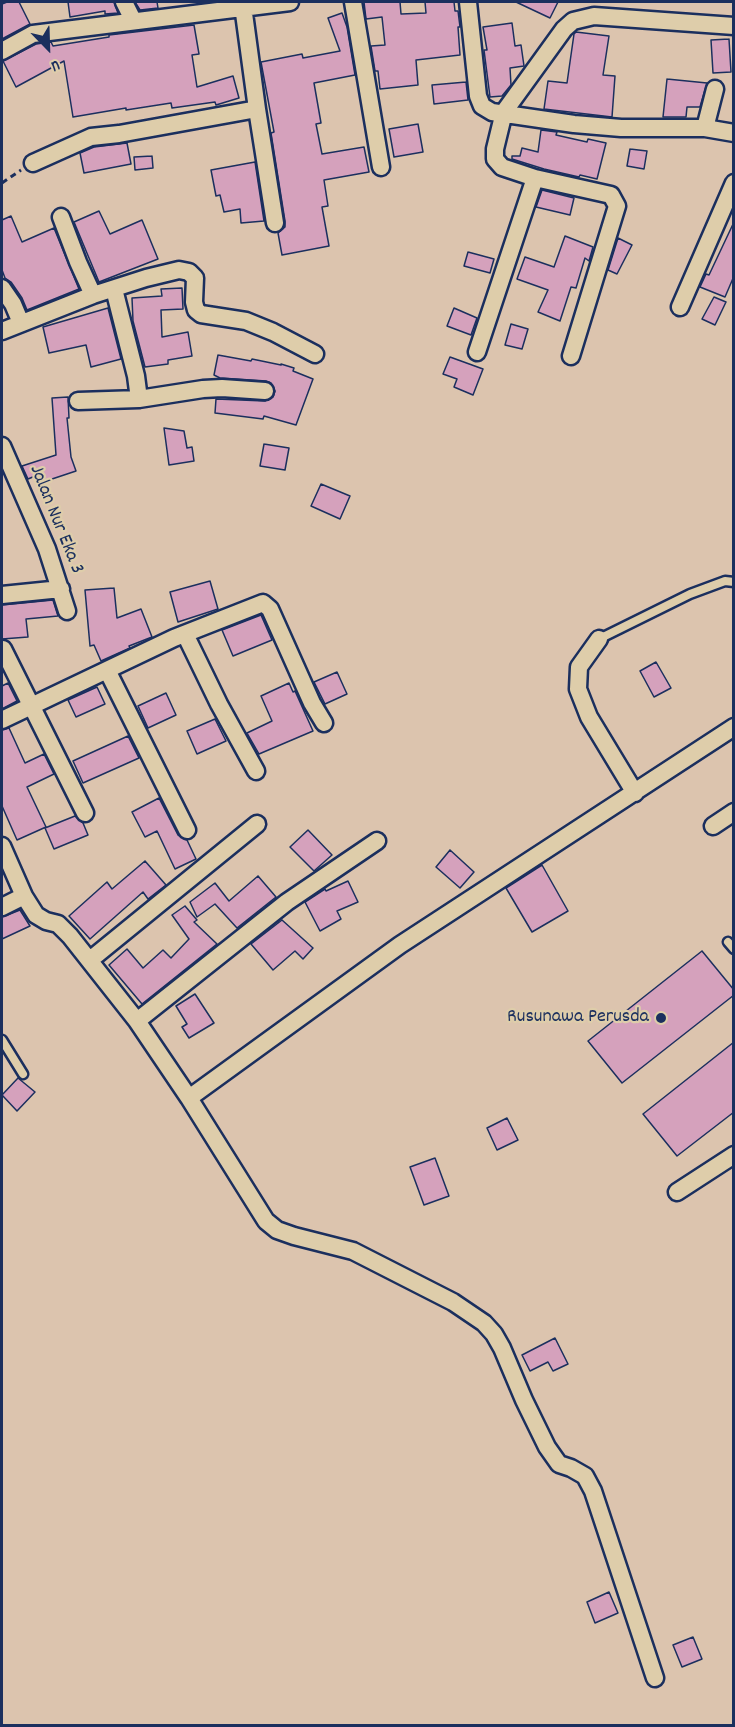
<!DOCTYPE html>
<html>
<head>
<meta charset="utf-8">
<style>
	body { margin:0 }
	#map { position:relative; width:735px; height:1727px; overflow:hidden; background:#dcc4ae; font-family:Dekko,sans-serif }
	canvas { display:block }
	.frame { position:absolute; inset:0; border:3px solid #1b2f5e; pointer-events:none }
	.north { position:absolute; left:18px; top:18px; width:60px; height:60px; -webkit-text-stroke:4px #decdaa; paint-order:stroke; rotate:157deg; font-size:16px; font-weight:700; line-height:24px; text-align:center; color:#1b2f5e }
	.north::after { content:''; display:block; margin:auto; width:21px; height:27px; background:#1b2f5e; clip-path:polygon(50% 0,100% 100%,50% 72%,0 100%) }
</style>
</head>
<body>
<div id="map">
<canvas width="735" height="1727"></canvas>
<div class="frame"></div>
<div class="north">U</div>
</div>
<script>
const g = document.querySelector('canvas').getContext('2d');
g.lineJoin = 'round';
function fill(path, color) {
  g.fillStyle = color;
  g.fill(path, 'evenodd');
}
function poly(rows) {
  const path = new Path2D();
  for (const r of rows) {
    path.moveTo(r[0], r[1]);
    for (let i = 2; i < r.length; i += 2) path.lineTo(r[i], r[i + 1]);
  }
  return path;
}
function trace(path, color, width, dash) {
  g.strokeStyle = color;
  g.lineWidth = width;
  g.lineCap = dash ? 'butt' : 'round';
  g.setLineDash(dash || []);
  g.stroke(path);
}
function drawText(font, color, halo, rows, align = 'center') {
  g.font = font + ' Dekko,sans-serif';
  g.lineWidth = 4.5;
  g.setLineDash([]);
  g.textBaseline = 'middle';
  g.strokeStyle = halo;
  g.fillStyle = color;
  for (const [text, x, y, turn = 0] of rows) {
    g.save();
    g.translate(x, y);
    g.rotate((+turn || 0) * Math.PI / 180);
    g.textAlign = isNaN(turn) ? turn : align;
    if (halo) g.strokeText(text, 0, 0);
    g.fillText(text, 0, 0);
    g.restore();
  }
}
const building = poly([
	[7,2,19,2,30,24,2,39,2,4,7,2],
	[68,2,114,2,118,13,105,14,105,11,70,17,68,2],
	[135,2,157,2,158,8,140,10,135,2],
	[364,2,400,2,401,14,426,13,425,2,454,2,455,11,458,11,460,27,458,27,460,55,416,60,418,85,380,89,378,71,375,71,371,46,385,45,382,17,366,19,364,2],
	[516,2,558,2,550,18,516,2],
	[342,13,347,27,355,75,314,83,321,123,316,124,322,154,364,147,369,172,324,180,328,206,322,207,329,246,282,255,278,233,285,227,285,221,271,133,274,132,261,62,302,54,303,58,340,51,328,18,342,13],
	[512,23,515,46,521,45,524,66,510,68,511,85,502,96,490,97,484,50,487,50,483,27,512,23],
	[194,25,199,54,192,55,197,87,233,76,239,98,216,105,215,102,172,108,171,103,126,110,126,108,73,117,64,61,16,87,3,61,36,44,51,42,53,46,109,37,109,35,194,25],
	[576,32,609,36,603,75,615,76,612,117,544,109,548,81,567,83,574,34,576,32],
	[729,39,731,72,713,73,711,40,729,39],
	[667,79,707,83,700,107,687,107,686,117,663,117,667,79],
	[466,82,468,100,434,104,432,85,466,82],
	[418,124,423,152,394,157,389,129,418,124],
	[541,130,557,132,556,135,587,142,588,139,606,143,597,179,580,175,579,177,544,169,512,159,512,156,520,156,522,148,538,152,541,130],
	[127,143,131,164,84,173,80,153,94,147,127,143],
	[630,149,647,151,644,169,627,166,630,149],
	[152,156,153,168,135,170,134,157,152,156],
	[255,162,264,221,241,223,240,209,224,212,220,195,216,196,211,170,255,162],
	[542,190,574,198,570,215,536,207,542,190],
	[99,211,110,234,142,220,158,259,99,282,74,222,99,211],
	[11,216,22,242,54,228,79,289,27,310,22,298,11,282,5,278,2,270,2,220,11,216],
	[734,222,734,276,725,297,700,287,706,274,709,275,734,222],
	[565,236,593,247,589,261,585,258,576,288,571,287,560,321,538,312,548,290,517,279,525,257,554,267,565,236],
	[618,238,632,245,617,274,608,270,618,238],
	[468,252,494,259,490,273,464,266,468,252],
	[182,288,183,309,161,310,162,337,188,332,192,356,168,360,168,364,145,367,133,321,132,298,162,296,161,289,182,288],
	[714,297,726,302,715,325,702,319,714,297],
	[108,308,121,359,91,367,86,345,49,353,43,327,108,308],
	[454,308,477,318,471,335,447,326,454,308],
	[511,324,528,329,522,349,505,345,511,324],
	[218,355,251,361,252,359,281,365,281,364,294,368,293,371,313,379,296,425,264,416,263,419,215,413,216,399,265,401,273,397,275,391,271,383,266,381,220,378,214,375,218,355],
	[450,357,483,369,473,395,454,387,457,379,443,374,450,357],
	[68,397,69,418,67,418,71,457,76,471,43,482,40,474,28,479,22,466,56,455,52,398,68,397],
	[164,428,184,431,187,448,192,447,194,461,169,465,164,428],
	[264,444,289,448,285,470,260,466,264,444],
	[321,484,350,496,340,519,311,506,321,484],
	[210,581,218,609,178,622,170,592,210,581],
	[114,588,117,618,141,609,152,637,129,646,130,648,101,661,94,645,90,646,85,590,114,588],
	[53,600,58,616,26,619,28,637,2,639,2,605,53,600],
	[261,615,272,640,233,656,222,630,261,615],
	[656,662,671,688,654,697,640,671,656,662],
	[337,672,347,694,325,704,314,682,337,672],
	[8,683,17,701,2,709,2,686,8,683],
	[289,683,293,692,295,691,313,731,259,754,247,733,272,721,261,696,289,683],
	[97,687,105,704,76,717,68,700,97,687],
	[166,693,176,715,148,728,138,706,166,693],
	[215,719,226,741,197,754,187,731,215,719],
	[9,728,25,763,44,754,54,774,27,787,46,827,17,840,2,806,2,730,9,728],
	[128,736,139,758,83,783,73,761,128,736],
	[159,798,178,835,187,840,196,859,175,869,157,831,145,837,132,812,159,798],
	[75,816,83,823,88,835,54,849,45,828,75,816],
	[308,830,332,855,314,871,290,847,308,830],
	[450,850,474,872,460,888,436,867,450,850],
	[145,861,166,885,148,899,143,892,90,939,69,916,107,882,112,889,145,861],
	[542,865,568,911,532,932,506,888,542,865],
	[258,876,276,897,237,928,215,904,197,917,190,902,215,883,229,901,258,876],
	[348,881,358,902,337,911,341,919,320,931,305,902,325,889,326,891,348,881],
	[185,906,197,920,194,922,217,944,142,1004,109,965,127,949,143,968,163,950,171,958,189,939,172,915,185,906],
	[20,910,30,926,2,939,2,917,20,910],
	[282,920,313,948,303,959,295,951,273,970,251,944,282,920],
	[702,951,734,990,734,995,622,1083,588,1041,702,951],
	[195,994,214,1023,189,1038,182,1027,187,1024,176,1006,195,994],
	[734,1042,734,1112,677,1156,643,1114,734,1042],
	[18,1078,35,1092,17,1111,2,1095,18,1078],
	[507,1118,518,1140,497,1150,487,1128,507,1118],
	[435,1158,449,1196,424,1205,410,1167,435,1158],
	[555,1338,568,1364,553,1371,548,1362,530,1371,522,1355,555,1338],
	[609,1592,618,1613,595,1623,587,1602,609,1592],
	[693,1637,702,1659,682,1667,673,1645,693,1637]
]);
fill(building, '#d5a1bc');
trace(building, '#1b2f5e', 1.5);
const service = poly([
	[599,639,690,594,725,581,734,582],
	[728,942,734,949],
	[2,1040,23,1074]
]);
const minor = poly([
	[124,2,133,20],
	[353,2,381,167],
	[468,2,478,96,482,106,492,112,574,124,621,128,705,128,734,133],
	[2,51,33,34,290,2],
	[257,109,275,223],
	[705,128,715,89],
	[33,163,91,137,119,134,257,109,243,6],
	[61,217,78,262,93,295],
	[2,288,13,304,21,323],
	[114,289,136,376,139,399],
	[680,307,734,183],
	[2,331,93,295,146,278,179,270,189,272,195,278,194,302,196,310,201,314,246,321,273,332,315,354],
	[477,352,535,178],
	[571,356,617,206,611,195,535,178,502,167,495,159,495,149,504,112,564,29,573,21,594,16,734,26],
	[78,401,139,399,203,389,222,388,265,391],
	[2,446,47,549,67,611],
	[2,595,61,589],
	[185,634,219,704,256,771],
	[599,639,579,667,578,689,589,717,635,793],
	[3,649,85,813],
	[107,670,187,830],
	[2,720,174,638,263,603,270,609,312,703,324,723],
	[713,826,734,812],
	[2,846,24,896,36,915,46,921,58,924,70,936,137,1021,287,902,377,841],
	[2,907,24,896],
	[90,960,257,824],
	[137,1021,189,1098,400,945,734,727],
	[189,1098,266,1221,277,1230,294,1236,353,1251,453,1302,484,1323,494,1334,502,1348,524,1400,547,1447,559,1464,571,1468,585,1476,593,1491,655,1678],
	[677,1192,734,1155]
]);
trace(service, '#1b2f5e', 13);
trace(minor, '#1b2f5e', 21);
trace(poly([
	[2,183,21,170]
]), '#1b2f5e', 3, [6, 4.5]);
trace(service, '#decdaa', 8);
trace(minor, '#decdaa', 16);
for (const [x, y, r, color] of [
	[661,1018,6,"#1b2f5e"]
]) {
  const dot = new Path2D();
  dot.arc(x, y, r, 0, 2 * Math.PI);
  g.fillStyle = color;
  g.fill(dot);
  trace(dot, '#decdaa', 2);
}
drawText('20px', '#1b2f5e', '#decdaa', [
	["Jalan Nur Eka 3",55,520,68]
]);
drawText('20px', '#1b2f5e', '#decdaa', [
	["Rusunawa Perusda",649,1018]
], 'right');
</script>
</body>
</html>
